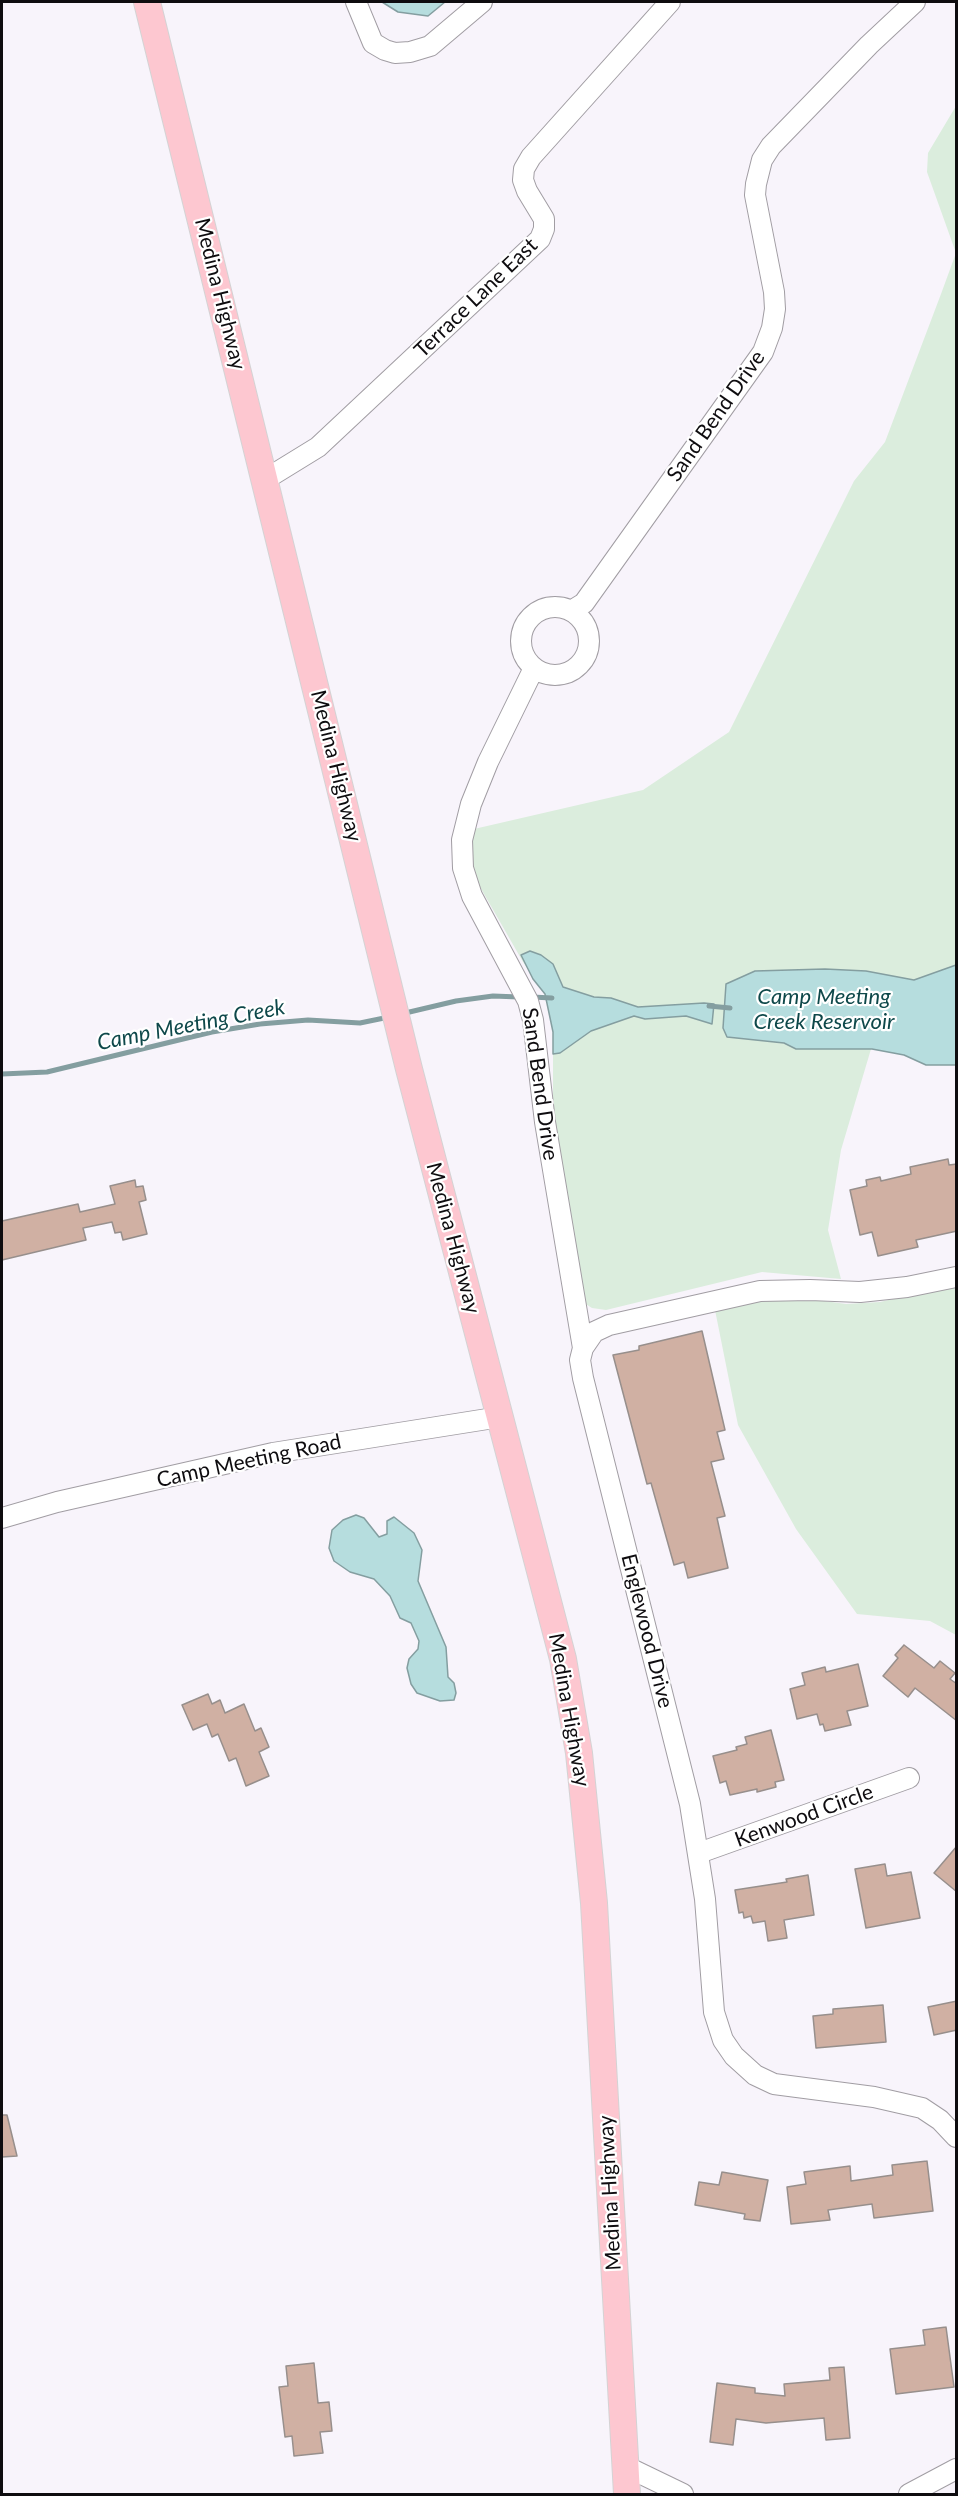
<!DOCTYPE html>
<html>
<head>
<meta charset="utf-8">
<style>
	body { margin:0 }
	#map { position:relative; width:958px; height:2496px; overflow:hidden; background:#f8f4fb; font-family:Lato,sans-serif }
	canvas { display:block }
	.frame { position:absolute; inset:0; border:3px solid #0e0c0f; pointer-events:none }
</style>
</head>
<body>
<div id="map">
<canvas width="958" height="2496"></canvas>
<div class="frame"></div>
</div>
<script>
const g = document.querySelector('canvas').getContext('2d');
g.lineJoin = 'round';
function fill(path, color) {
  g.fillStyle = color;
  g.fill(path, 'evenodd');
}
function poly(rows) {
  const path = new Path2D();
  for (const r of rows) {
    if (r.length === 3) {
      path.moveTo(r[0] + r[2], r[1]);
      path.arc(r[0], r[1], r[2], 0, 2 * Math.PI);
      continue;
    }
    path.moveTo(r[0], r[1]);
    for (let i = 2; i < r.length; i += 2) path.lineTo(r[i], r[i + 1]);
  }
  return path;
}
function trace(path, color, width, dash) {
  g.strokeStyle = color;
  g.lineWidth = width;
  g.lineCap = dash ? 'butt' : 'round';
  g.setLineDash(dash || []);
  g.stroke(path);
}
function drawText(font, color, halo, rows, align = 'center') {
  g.font = font + ' Lato,sans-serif';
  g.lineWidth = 4.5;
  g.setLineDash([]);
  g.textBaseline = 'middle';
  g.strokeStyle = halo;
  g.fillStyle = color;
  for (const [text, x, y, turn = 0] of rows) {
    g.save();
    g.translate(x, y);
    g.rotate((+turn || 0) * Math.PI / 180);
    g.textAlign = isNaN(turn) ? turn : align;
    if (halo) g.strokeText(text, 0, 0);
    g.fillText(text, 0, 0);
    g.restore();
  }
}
fill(poly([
	[956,106,956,965,914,980,866,971,825,969,755,971,726,984,723,1028,727,1037,784,1043,797,1049,871,1049,841,1150,828,1230,841,1279,762,1272,606,1310,592,1308,584,1303,553,1119,553,1032,545,994,523,962,472,873,470,861,474,829,643,790,729,732,854,481,885,442,941,294,956,253,927,172,928,153],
	[956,1284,956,1635,930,1621,857,1614,796,1529,738,1425,715,1310,753,1301,789,1296,846,1304,880,1302]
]), '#dbeddd');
const water = poly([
	[382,2,445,2,428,16,398,12,382,2],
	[530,951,541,955,553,964,563,987,594,997,611,998,638,1007,704,1003,714,1004,712,1024,686,1016,645,1019,634,1016,591,1031,560,1053,553,1054,553,1032,545,994,533,979,521,955,530,951],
	[956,965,956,1065,926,1065,904,1055,872,1049,796,1049,784,1043,727,1037,723,1028,726,984,755,971,825,969,866,971,914,980,956,965],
	[356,1515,364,1518,379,1537,387,1534,387,1521,394,1517,414,1533,422,1550,418,1581,446,1647,448,1677,454,1683,456,1693,454,1700,440,1701,417,1693,411,1684,407,1668,409,1659,418,1649,419,1641,411,1623,400,1618,390,1596,374,1579,350,1572,334,1561,329,1548,332,1530,343,1520,356,1515]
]);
fill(water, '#b6ddde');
trace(water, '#849ea0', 1.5);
trace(poly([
	[532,997,552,998],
	[709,1006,730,1008],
	[401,1014,456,1001,493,996,519,997],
	[2,1074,47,1072,212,1032,260,1024,308,1020,360,1023,389,1017]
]), '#849ea0', 5);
const building = poly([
	[948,1159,949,1165,957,1164,957,1231,916,1240,918,1247,878,1256,872,1232,860,1235,850,1190,867,1186,866,1180,880,1177,881,1181,911,1174,910,1167,948,1159],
	[135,1180,136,1187,143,1186,146,1200,139,1202,147,1234,123,1240,121,1232,115,1233,112,1222,83,1228,86,1240,2,1260,2,1221,78,1204,80,1212,115,1204,110,1186,135,1180],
	[702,1331,725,1430,717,1432,724,1459,711,1462,725,1516,717,1518,728,1568,688,1578,684,1562,674,1565,651,1483,647,1484,613,1355,639,1350,639,1346,702,1331],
	[904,1645,934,1668,940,1661,955,1673,950,1679,957,1684,957,1721,915,1688,908,1697,883,1676,898,1658,895,1655,904,1645],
	[858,1664,868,1706,847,1711,851,1725,825,1731,823,1724,820,1725,817,1714,797,1719,790,1689,805,1685,802,1673,825,1667,826,1672,858,1664],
	[208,1694,212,1704,220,1700,225,1713,244,1704,255,1731,261,1728,269,1747,259,1752,269,1776,246,1786,236,1758,229,1761,218,1734,212,1737,207,1724,193,1730,182,1705,208,1694],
	[771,1730,784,1780,775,1782,776,1787,757,1792,757,1789,730,1795,726,1781,720,1783,713,1756,737,1750,736,1747,747,1744,745,1737,771,1730],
	[957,1846,957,1892,934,1873,957,1846],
	[885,1864,887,1876,911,1872,920,1918,866,1928,855,1869,885,1864],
	[808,1875,814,1915,784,1920,787,1938,768,1941,765,1921,753,1923,751,1916,744,1918,743,1912,739,1913,735,1890,787,1882,786,1879,808,1875],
	[957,2001,957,2030,934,2035,928,2007,957,2001],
	[883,2005,886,2042,816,2048,813,2016,833,2014,833,2009,883,2005],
	[2,2115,7,2115,17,2156,2,2157,2,2115],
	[927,2161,933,2211,874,2218,872,2204,828,2210,830,2220,791,2224,787,2187,806,2184,804,2172,850,2166,851,2181,893,2175,892,2165,927,2161],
	[722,2172,768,2180,760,2221,744,2219,745,2214,695,2205,699,2182,719,2185,722,2172],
	[946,2327,954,2387,896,2394,890,2349,925,2345,923,2330,946,2327],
	[314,2363,318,2403,329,2402,332,2431,320,2432,323,2453,294,2456,292,2436,285,2437,279,2387,288,2386,286,2366,314,2363],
	[844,2367,850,2438,826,2440,824,2418,766,2423,736,2419,733,2445,710,2442,717,2383,755,2388,755,2393,785,2396,784,2384,830,2380,829,2368,844,2367]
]);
fill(building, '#d0b0a3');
trace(building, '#978f8c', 1.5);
const minor = poly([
	[356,2,373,43,385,50,395,53,410,52,430,46,482,2],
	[266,479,318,447,540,239,544,229,544,219,527,191,523,180,524,169,531,157,670,2],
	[555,641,34],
	[571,611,584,603,763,352,772,328,775,309,774,292,755,195,756,184,762,160,771,146,869,45,915,2],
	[534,668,488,762,471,804,462,840,463,868,472,896,528,1001,533,1020,545,1122,583,1348],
	[956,1277,907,1287,860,1292,810,1290,760,1291,609,1325,594,1332,583,1348,580,1360,583,1378,690,1804,705,1899,714,2012,723,2040,734,2056,755,2075,774,2084,874,2097,922,2108,940,2120,956,2137],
	[2,1518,57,1502,273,1453,500,1417],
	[699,1853,909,1778],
	[625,2466,683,2494],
	[909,2494,956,2469]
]);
const major = poly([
	[147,2,409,1069,563,1659,579,1753,594,1903,627,2494]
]);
trace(minor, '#a19da3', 22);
trace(major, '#d4d3d4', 28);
trace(minor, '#fff', 20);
trace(major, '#fdc7d0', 26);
drawText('21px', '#0e0c0f', '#fff', [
	["Medina Highway",220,294,76],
	["Terrace Lane East",476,298,-44],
	["Sand Bend Drive",716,416,-55],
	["Medina Highway",336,766,76],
	["Sand Bend Drive",540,1084,82],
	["Medina Highway",453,1238,75],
	["Camp Meeting Road",249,1461,-12],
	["Englewood Drive",647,1631,76],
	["Medina Highway",569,1710,80],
	["Kenwood Circle",804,1816,-20],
	["Medina Highway",610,2193,-93]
]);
drawText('italic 22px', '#0e484a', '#fff', [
	["Camp Meeting",824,997],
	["Creek Reservoir",824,1022],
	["Camp Meeting Creek",191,1025,-11]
]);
</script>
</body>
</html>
